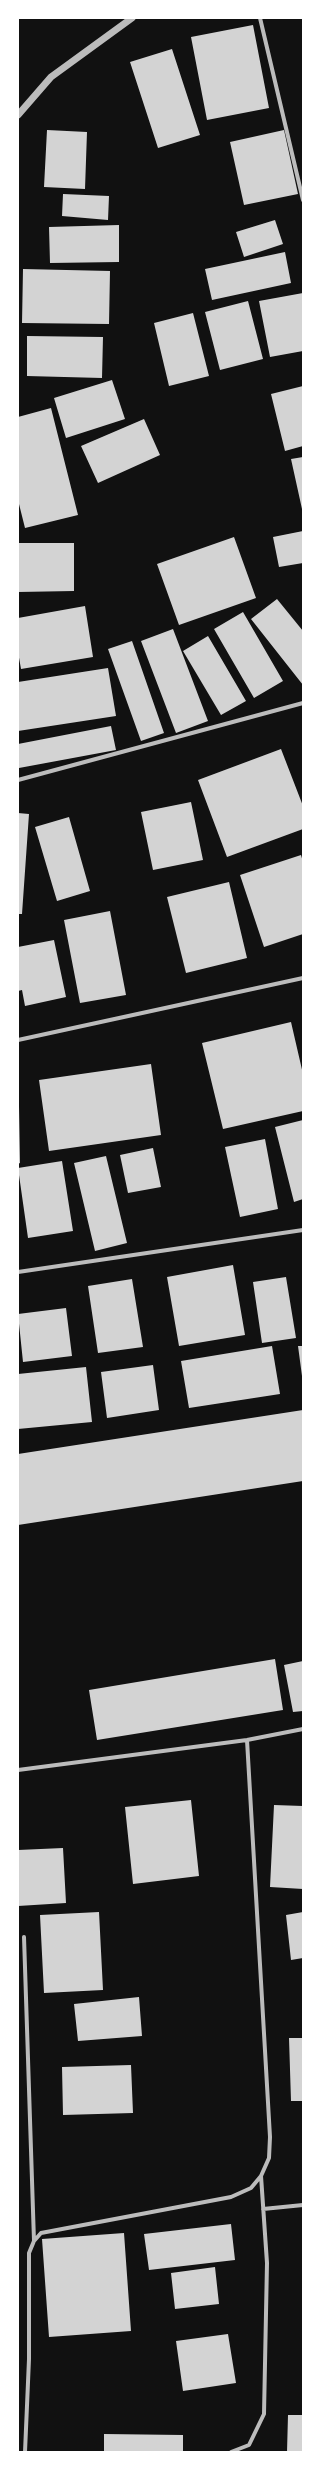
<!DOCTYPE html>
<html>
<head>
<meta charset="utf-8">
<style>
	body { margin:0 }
	#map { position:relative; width:321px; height:2470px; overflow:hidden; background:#111; font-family:"Titillium Web",sans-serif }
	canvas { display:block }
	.frame { position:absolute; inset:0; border:19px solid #fff; pointer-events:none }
</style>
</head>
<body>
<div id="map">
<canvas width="321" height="2470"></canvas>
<div class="frame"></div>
</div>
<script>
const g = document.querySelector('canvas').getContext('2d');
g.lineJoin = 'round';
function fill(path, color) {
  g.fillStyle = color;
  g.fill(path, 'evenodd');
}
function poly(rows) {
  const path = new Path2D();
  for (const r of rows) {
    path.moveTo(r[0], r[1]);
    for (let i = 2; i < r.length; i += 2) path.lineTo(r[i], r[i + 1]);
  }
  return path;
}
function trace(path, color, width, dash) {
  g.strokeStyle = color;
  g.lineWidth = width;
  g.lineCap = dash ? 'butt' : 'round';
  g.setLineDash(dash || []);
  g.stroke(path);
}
fill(poly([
	[253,25,269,108,207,120,191,37],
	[172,49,200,135,158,148,130,62],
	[47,130,87,132,85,189,44,187],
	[284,130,298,194,244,205,230,142],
	[63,194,109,196,108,220,62,216],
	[275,220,283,244,244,257,236,232],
	[119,225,119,262,50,263,49,227],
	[285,252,291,283,212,300,205,269],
	[23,269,110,271,109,324,22,323],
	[303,293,303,351,270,357,259,301],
	[248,301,263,359,220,370,205,312],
	[193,313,209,376,169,386,154,323],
	[27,336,103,337,102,378,27,376],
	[112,380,125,419,66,438,54,398],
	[303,386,303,446,285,451,271,394],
	[51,408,78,515,25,528,18,500,18,417],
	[144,419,160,455,98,483,81,446],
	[303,457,303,509,302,509,291,459],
	[303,531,303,563,279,567,273,537],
	[234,537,256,598,179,625,157,564],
	[18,543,74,543,74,591,18,592],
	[277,599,303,631,303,685,251,619],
	[85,606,93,657,21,669,18,652,18,618],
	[243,612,283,681,254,698,214,629],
	[173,629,208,721,176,733,141,641],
	[208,636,246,701,221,715,183,651],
	[132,641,164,733,141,741,108,649],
	[108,668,116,716,18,731,18,682],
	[111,726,116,750,19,768,18,744],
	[281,749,303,806,303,829,227,857,198,780],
	[191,802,203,860,153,870,141,812],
	[18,813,29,814,22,914,18,914],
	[69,817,90,891,57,901,35,827],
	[301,855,303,862,303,934,264,947,240,875],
	[229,882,247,958,186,973,167,897],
	[110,911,126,995,80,1003,64,920],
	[54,940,66,997,25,1006,22,990,18,991,18,947],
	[291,1022,303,1074,303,1111,223,1129,202,1043],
	[151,1064,161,1135,49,1151,39,1080],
	[18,1106,19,1106,20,1163,18,1164],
	[303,1120,303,1199,294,1202,275,1127],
	[265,1139,278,1209,240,1217,225,1147],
	[153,1148,161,1187,128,1193,120,1155],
	[106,1156,127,1243,95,1251,74,1163],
	[62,1161,73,1231,28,1238,18,1168],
	[233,1265,245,1335,179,1346,167,1277],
	[286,1277,296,1338,262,1343,253,1282],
	[132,1279,143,1347,98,1353,88,1286],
	[66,1308,72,1356,23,1362,18,1314],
	[272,1346,280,1394,189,1408,181,1361],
	[298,1346,303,1346,303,1376,302,1376],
	[153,1365,159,1410,107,1418,101,1372],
	[86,1367,92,1422,18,1429,18,1374],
	[303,1410,303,1481,18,1525,18,1454],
	[275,1659,283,1710,97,1740,89,1690],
	[303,1661,303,1711,293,1712,284,1665],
	[191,1800,199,1876,133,1884,125,1807],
	[274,1805,303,1806,303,1889,270,1887],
	[63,1848,66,1903,18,1906,18,1850],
	[99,1912,103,1990,44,1993,40,1915],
	[303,1912,303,1958,291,1960,286,1915],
	[139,1997,142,2036,78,2041,74,2004],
	[289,2038,303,2038,303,2101,291,2101],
	[131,2065,133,2113,63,2115,62,2067],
	[231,2224,235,2260,149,2270,144,2234],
	[124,2233,131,2331,49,2337,42,2239],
	[215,2267,219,2304,175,2309,171,2273],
	[228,2334,236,2383,183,2391,176,2341],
	[288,2415,303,2415,303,2452,287,2452],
	[104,2434,183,2435,183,2452,104,2452]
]), '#d3d3d3');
trace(poly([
	[260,18,303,200],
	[18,780,303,703],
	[18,1040,303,978],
	[18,1272,303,1230],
	[18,1770,247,1740,303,1729],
	[24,1937,34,2241],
	[263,2209,303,2205],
	[25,2452,29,2359,29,2253,34,2241,41,2233,231,2197,251,2188,261,2176,269,2158,270,2137,247,1740],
	[231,2452,249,2445,264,2414,267,2263,261,2176]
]), '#bcbcbc', 4);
trace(poly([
	[18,115,51,77,132,18]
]), '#bcbcbc', 7);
</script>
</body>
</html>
